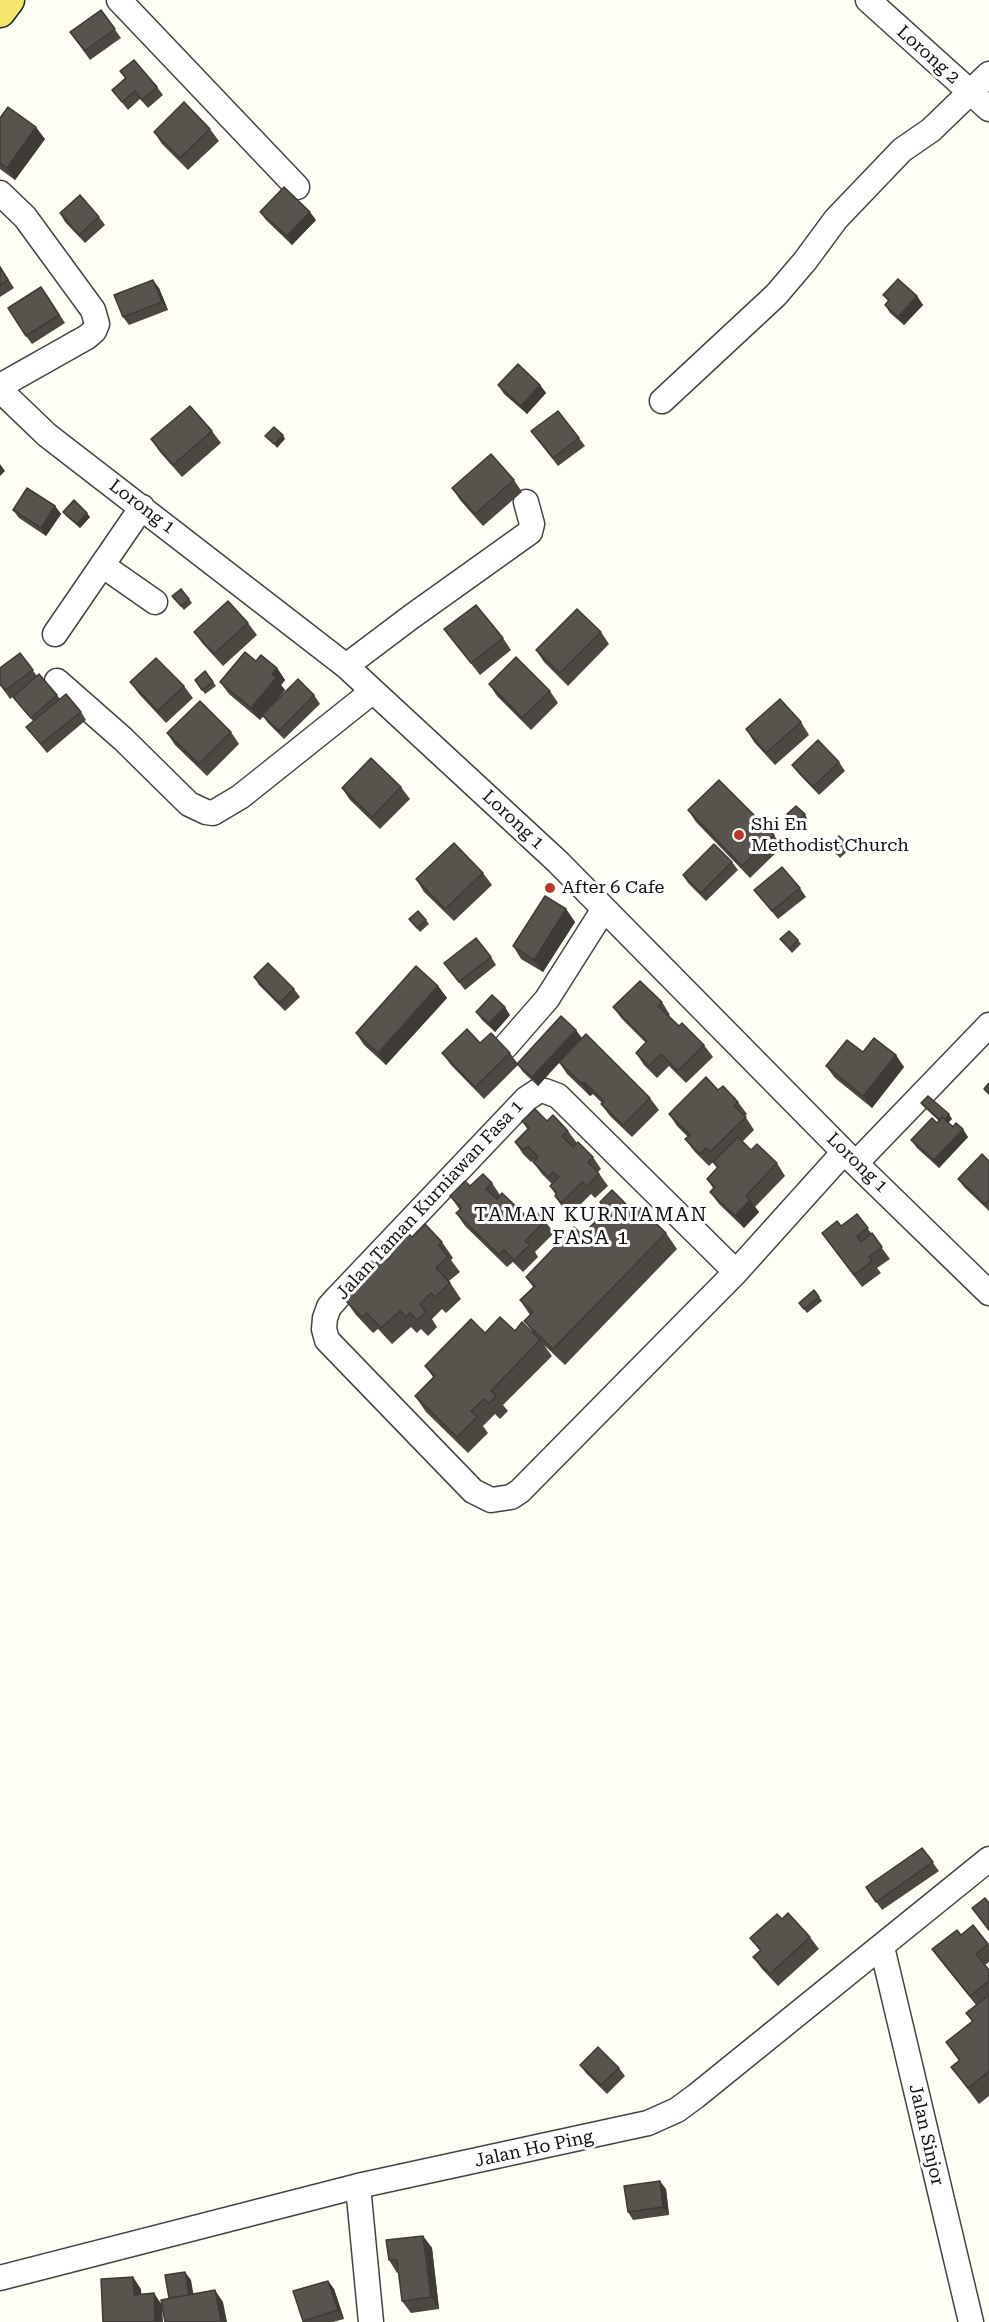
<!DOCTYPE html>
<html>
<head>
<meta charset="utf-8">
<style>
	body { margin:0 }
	canvas { display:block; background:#fffef4 }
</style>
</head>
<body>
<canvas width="989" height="2322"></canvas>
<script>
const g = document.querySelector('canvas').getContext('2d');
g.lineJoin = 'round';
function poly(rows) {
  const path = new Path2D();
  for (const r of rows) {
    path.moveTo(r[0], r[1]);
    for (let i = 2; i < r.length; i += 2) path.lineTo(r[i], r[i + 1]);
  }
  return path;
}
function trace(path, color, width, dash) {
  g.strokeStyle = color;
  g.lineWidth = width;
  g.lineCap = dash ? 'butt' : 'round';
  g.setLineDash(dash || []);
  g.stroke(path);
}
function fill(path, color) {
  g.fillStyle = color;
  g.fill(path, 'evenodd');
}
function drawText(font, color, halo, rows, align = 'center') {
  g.font = font + ' "Roboto Serif",serif';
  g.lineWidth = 6;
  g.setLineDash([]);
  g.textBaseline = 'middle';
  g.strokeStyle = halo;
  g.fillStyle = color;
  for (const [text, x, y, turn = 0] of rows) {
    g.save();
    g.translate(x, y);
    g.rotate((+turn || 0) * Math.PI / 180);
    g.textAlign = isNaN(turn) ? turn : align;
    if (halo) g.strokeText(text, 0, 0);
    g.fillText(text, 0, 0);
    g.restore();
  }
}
const minor = poly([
	[119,0,297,187],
	[868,0,989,109],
	[0,193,25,217,93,310,97,324,94,331,87,337,0,386],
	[0,390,47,435,346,666,558,862,844,1152,989,1293],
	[662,401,776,295,805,261,836,219,902,150,931,130,989,74],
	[102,565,155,602],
	[55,634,142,507],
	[346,666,411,617,530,532,532,524,526,502],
	[57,681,123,739,189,804,206,812,213,813,240,797,373,691],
	[506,1046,547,999,604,909],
	[857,1162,989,1025],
	[736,1272,558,1096,545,1091,538,1091,526,1099,336,1299,329,1307,325,1318,324,1329,327,1340,473,1491,491,1500,511,1497,520,1491,736,1272,844,1152],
	[882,1947,971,2322],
	[358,2186,371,2322],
	[0,2278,358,2186,648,2123,677,2110,696,2096,989,1859]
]);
const major = poly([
	[0,12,9,0]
]);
trace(minor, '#434343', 27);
trace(major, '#212121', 33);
trace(minor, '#fff', 24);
trace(major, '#f6e66d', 30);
fill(poly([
	[101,10,121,38,90,60,70,32],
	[120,71,157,87,163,95,148,108,140,99,128,110,112,90,125,78],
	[0,118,45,139,15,180,0,169],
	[210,129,219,141,188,170,162,144,154,132],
	[260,212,316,220,292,245,266,220],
	[60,213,99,217,105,225,85,243,65,222],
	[0,266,14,288,0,297],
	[159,288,168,310,129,325,123,317],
	[47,295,65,323,32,344,26,336],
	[883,295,917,296,923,305,904,325,890,313,885,305,888,301],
	[498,385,540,385,546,393,527,414,504,394],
	[212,431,221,443,182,477,159,451,151,439],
	[531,431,579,438,585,446,558,466],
	[514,480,522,492,483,526,460,500,452,488],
	[55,506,61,514,46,536,19,518,13,510],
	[63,512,90,517,80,528,66,516],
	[172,596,189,599,192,603,184,610],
	[248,623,257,635,223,666,203,644,194,632],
	[444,629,503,638,511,650,480,675],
	[601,632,609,644,568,686,544,662,536,650],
	[20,653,37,676,57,695,60,699,81,712,86,720,47,753,26,727,33,721,19,705,13,697,14,696,10,699,0,685],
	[256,661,277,668,285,680,281,685,285,690,272,706,314,695,320,704,284,739,268,723,263,716,260,720,229,694,220,682],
	[205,671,216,686,205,694,195,680],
	[130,682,184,686,193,698,166,723,139,694],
	[489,684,550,691,558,703,531,730,497,696],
	[801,722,809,735,775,765,754,742,746,729],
	[231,732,239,744,207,776,175,745,167,733],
	[839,762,845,771,819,795,798,773,792,765],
	[401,787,410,799,380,829,350,800,342,788],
	[688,810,774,835,782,847,750,878,696,822],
	[787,814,805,814,807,818,798,827],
	[847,844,850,849,840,858,829,845],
	[732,862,738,870,706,901,688,883,683,875],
	[483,873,492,885,454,921,424,892,416,879],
	[800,888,806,897,778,919,754,890],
	[566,909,575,922,543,972,521,959,513,946],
	[409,919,426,920,429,924,420,932],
	[780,939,798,940,801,944,792,953],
	[491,957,496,965,465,990,444,963],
	[254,977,294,989,300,997,285,1011,259,985],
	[438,986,447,998,386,1065,364,1045,356,1033],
	[662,1002,670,1015,668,1016,679,1026,704,1045,713,1057,686,1083,669,1066,657,1078,644,1065,636,1053,646,1043,622,1019,613,1007],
	[476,1012,510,1015,495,1032,482,1020],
	[582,1038,572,1049,650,1098,659,1110,632,1137,610,1116,601,1104,602,1103,593,1094,590,1096,567,1074,559,1062,538,1086,523,1072,518,1065,484,1099,451,1065,442,1053,480,1043,510,1053,518,1064],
	[863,1052,904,1067,872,1108,835,1078,826,1066],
	[718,1090,738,1102,747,1114,745,1116,754,1130,742,1142,751,1150,777,1163,785,1176,755,1207,759,1212,744,1228,719,1204,710,1192,713,1188,707,1179,717,1168,713,1162,715,1160,709,1166,694,1151,685,1139,688,1137,677,1126,669,1114],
	[921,1103,952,1119,948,1122,968,1137,939,1168,917,1148,911,1140,939,1121,924,1107],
	[522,1121,547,1121,568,1131,577,1143,572,1147,593,1157,601,1169,598,1172,608,1186,595,1198,591,1194,570,1215,563,1208,555,1196,556,1195,550,1186,552,1184,542,1174,533,1162,536,1159,531,1162,523,1154,515,1142,528,1130],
	[989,1161,989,1211,964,1187,958,1179],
	[492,1183,500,1195,529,1219,545,1221,554,1233,535,1252,538,1257,523,1272,513,1262,507,1267,465,1226,456,1213,460,1210,450,1196,470,1186],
	[600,1202,634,1212,666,1233,677,1249,565,1365,544,1345,552,1356,503,1405,508,1411,500,1419,495,1414,483,1426,488,1433,468,1453,426,1412,415,1396,433,1377,425,1366,485,1333,515,1331,532,1331,524,1321,530,1315,520,1300,533,1287,526,1277,582,1235,606,1211],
	[857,1214,890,1259,877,1268,881,1273,862,1287,822,1233,841,1226],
	[412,1237,442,1242,453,1258,451,1260,460,1272,449,1281,461,1299,446,1313,442,1309,432,1319,437,1327,428,1336,421,1329,417,1333,411,1327,392,1344,378,1329,373,1333,356,1315,345,1300,365,1281,359,1273,375,1264,387,1260,391,1256,386,1248,401,1239],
	[814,1290,822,1301,807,1313,799,1303],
	[922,1848,939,1871,882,1910,866,1887],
	[782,1919,810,1937,819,1949,778,1986,762,1969,753,1957,760,1951,750,1938],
	[973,1925,989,1945,989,1962,985,1965,989,1970,989,2096,979,2104,951,2067,959,2061,946,2042,972,2021,966,2013,976,2005,941,1961,932,1949,961,1935],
	[580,2065,619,2068,625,2076,607,2094,586,2073],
	[666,2189,669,2215,633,2220,628,2212],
	[423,2236,432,2248,439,2309,411,2313,402,2301,399,2272,397,2273,389,2260],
	[328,2281,334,2289,344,2319,333,2322,303,2322,293,2291]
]), '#4d4742');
fill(poly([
	[36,127,45,139,15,180,7,168],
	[310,212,316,220,292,245,287,236],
	[153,280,159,288,168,310,162,302],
	[917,296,923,305,904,325,898,317],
	[540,385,546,393,527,414,521,406],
	[283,435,285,439,277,448,274,444],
	[0,464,5,471,0,476],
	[55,506,61,514,46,536,41,528],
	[87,513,90,517,80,528,77,524],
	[277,668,285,680,281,685,285,690,260,720,251,708,272,674],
	[566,909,575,922,543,972,534,960],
	[438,986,447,998,386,1065,378,1053],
	[505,1007,510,1015,495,1032,489,1023],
	[576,1030,582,1038,538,1086,532,1077],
	[896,1055,904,1067,872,1108,863,1096],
	[584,1082,593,1094,590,1096,582,1084],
	[949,1114,952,1119,945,1126,942,1122],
	[963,1129,968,1137,939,1168,934,1160],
	[750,1200,759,1212,744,1228,735,1216],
	[660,2181,666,2189,669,2215,663,2207],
	[423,2236,432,2248,439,2309,431,2297],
	[185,2272,191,2280,195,2303,189,2295],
	[133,2277,141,2289,142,2307,134,2295],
	[328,2281,334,2289,344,2319,338,2310],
	[215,2290,223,2302,227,2322,221,2322],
	[154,2293,162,2305,163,2322,155,2322]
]), '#3e3a36');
const building = poly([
	[101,10,115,29,85,51,70,32,101,10],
	[134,60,157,87,142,100,135,91,122,102,112,90,126,78,120,71,134,60],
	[184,102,210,129,180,158,154,132,184,102],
	[8,107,36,127,7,168,0,163,0,118,8,107],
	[284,187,310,212,287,236,260,212,284,187],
	[80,195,99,217,79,235,60,213,80,195],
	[0,267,8,280,0,285,0,267],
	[898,279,917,296,898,317,885,305,889,300,883,295,898,279],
	[153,280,162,302,123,317,114,295,153,280],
	[41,287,59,315,26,336,8,308,41,287],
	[518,364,540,385,521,406,498,385,518,364],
	[190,406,212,431,173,465,151,439,190,406],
	[558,411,579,438,553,458,531,431,558,411],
	[274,427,283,435,274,444,265,436,274,427],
	[491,454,514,480,475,514,452,488,491,454],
	[27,488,55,506,41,528,13,510,27,488],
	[74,500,87,513,77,524,63,512,74,500],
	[181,589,189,599,181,606,172,596,181,589],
	[228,601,248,623,214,654,194,632,228,601],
	[476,605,503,638,471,663,444,629,476,605],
	[577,609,601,632,560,673,536,650,577,609],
	[245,652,256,661,261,655,277,668,272,674,276,678,251,708,220,682,245,652],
	[20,653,33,670,5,690,0,684,0,668,20,653],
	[516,657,550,691,522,718,489,684,516,657],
	[156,658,184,686,158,711,130,682,156,658],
	[205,671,213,682,202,690,195,680,205,671],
	[39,674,57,695,31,718,13,697,39,674],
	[298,679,314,695,279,731,262,715,298,679],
	[66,694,81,712,41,744,26,727,66,694],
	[780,699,801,722,766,753,746,729,780,699],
	[200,701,231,732,199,764,167,733,200,701],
	[818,740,839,762,813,787,792,765,818,740],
	[371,758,401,787,372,817,342,788,371,758],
	[719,780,774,835,742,866,688,810,719,780],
	[796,806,805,814,796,823,787,814,796,806],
	[839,836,847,844,837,854,829,845,839,836],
	[454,843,483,873,445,909,416,879,454,843],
	[714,844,732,862,701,893,683,875,714,844],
	[782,867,800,888,772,911,754,890,782,867],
	[545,896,566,909,534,960,513,946,545,896],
	[418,911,426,920,417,928,409,919,418,911],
	[789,931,798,940,790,949,780,939,789,931],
	[476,938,491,957,459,982,444,963,476,938],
	[268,963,294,989,279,1003,254,977,268,963],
	[416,966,438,986,378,1053,356,1033,416,966],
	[640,981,662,1002,658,1006,679,1026,682,1023,704,1045,678,1071,661,1054,649,1066,636,1053,647,1041,613,1007,640,981],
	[492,995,505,1007,489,1023,476,1012,492,995],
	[561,1016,576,1030,532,1077,517,1064,561,1016],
	[467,1029,480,1043,491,1033,510,1053,475,1087,442,1053,467,1029],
	[586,1034,650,1098,623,1125,601,1104,604,1101,584,1082,582,1084,559,1062,586,1034],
	[874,1038,896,1055,863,1096,826,1066,847,1040,863,1052,874,1038],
	[706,1077,718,1090,723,1086,738,1102,734,1106,746,1117,710,1152,706,1148,700,1154,685,1139,690,1135,669,1114,706,1077],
	[989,1083,989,1094,984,1089,989,1083],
	[928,1096,949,1114,945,1119,942,1117,940,1120,921,1103,928,1096],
	[535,1109,547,1121,553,1115,568,1131,562,1136,573,1147,578,1142,593,1157,588,1162,599,1174,587,1186,582,1182,561,1203,555,1196,557,1193,550,1186,559,1177,553,1172,549,1177,533,1162,538,1157,528,1146,523,1150,515,1142,529,1128,522,1121,535,1109],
	[942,1117,953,1127,956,1123,963,1129,934,1160,911,1140,932,1118,937,1123,942,1117],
	[738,1137,751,1150,757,1144,777,1163,746,1196,750,1200,735,1216,710,1192,715,1187,707,1179,718,1167,713,1162,738,1137],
	[982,1154,989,1161,989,1200,985,1204,958,1179,982,1154],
	[483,1174,492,1183,486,1189,497,1199,502,1193,529,1219,536,1212,545,1221,525,1241,530,1245,514,1260,504,1250,499,1255,456,1213,462,1208,450,1196,465,1181,470,1186,483,1174],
	[612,1190,634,1212,639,1207,666,1233,553,1349,524,1321,533,1312,520,1300,535,1286,526,1277,574,1227,582,1235,607,1210,600,1202,612,1190],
	[857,1214,868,1228,857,1236,861,1242,872,1233,882,1247,869,1257,872,1261,854,1275,822,1233,837,1221,841,1226,857,1214],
	[425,1224,442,1242,439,1245,448,1256,436,1268,450,1283,435,1297,431,1293,420,1304,426,1312,417,1320,410,1313,406,1317,400,1311,381,1328,367,1313,362,1317,345,1300,366,1280,359,1273,371,1261,375,1264,383,1256,387,1260,392,1255,386,1248,399,1236,401,1239,408,1233,412,1237,425,1224],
	[814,1290,819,1297,804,1309,799,1303,814,1290],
	[500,1317,515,1331,522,1322,540,1340,491,1391,496,1396,489,1403,484,1399,471,1411,477,1417,457,1437,415,1396,435,1376,425,1366,471,1319,485,1333,500,1317],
	[922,1848,933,1862,876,1902,866,1887,922,1848],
	[985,1898,989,1903,989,1930,972,1908,985,1898],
	[788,1913,810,1937,770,1974,753,1957,761,1950,750,1938,777,1914,782,1919,788,1913],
	[973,1925,988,1944,976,1954,989,1970,989,1981,970,1996,932,1949,957,1930,961,1935,973,1925],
	[989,1995,989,2071,968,2088,951,2067,960,2060,946,2042,973,2021,966,2013,989,1995],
	[598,2047,619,2068,601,2085,580,2065,598,2047],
	[660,2181,663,2207,628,2212,624,2186,660,2181],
	[423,2236,431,2297,402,2301,397,2260,389,2260,386,2240,423,2236],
	[185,2272,189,2295,169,2298,165,2275,185,2272],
	[133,2277,134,2295,154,2293,155,2322,103,2322,101,2279,133,2277],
	[328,2281,338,2310,303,2321,293,2291,328,2281],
	[215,2290,221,2322,165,2322,161,2300,215,2290]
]);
fill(building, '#59534d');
trace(building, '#3e3a36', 1.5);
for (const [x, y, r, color] of [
	[739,835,6,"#bf3529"],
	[550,888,6,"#bf3529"]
]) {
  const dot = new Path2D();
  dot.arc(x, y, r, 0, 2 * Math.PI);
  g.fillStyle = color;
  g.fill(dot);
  trace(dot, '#fff', 2);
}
drawText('18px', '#101010', '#fff', [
	["Lorong 2",928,55,42],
	["Lorong 1",142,507,37],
	["Lorong 1",513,820,43],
	["Lorong 1",857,1163,44],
	["Jalan Taman Kurniawan Fasa 1",430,1200,-47],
	["Jalan Sinjor",926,2135,77],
	["Jalan Ho Ping",534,2149,-12]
]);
drawText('18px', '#101010', '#fff', [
	["Shi En",751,825],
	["Methodist Church",751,846],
	["After 6 Cafe",562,888]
], 'left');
g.letterSpacing = '1.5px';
drawText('20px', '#101010', '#fff', [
	["TAMAN KURNIAMAN",591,1215],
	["FASA 1",591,1238]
]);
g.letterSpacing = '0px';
</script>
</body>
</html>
